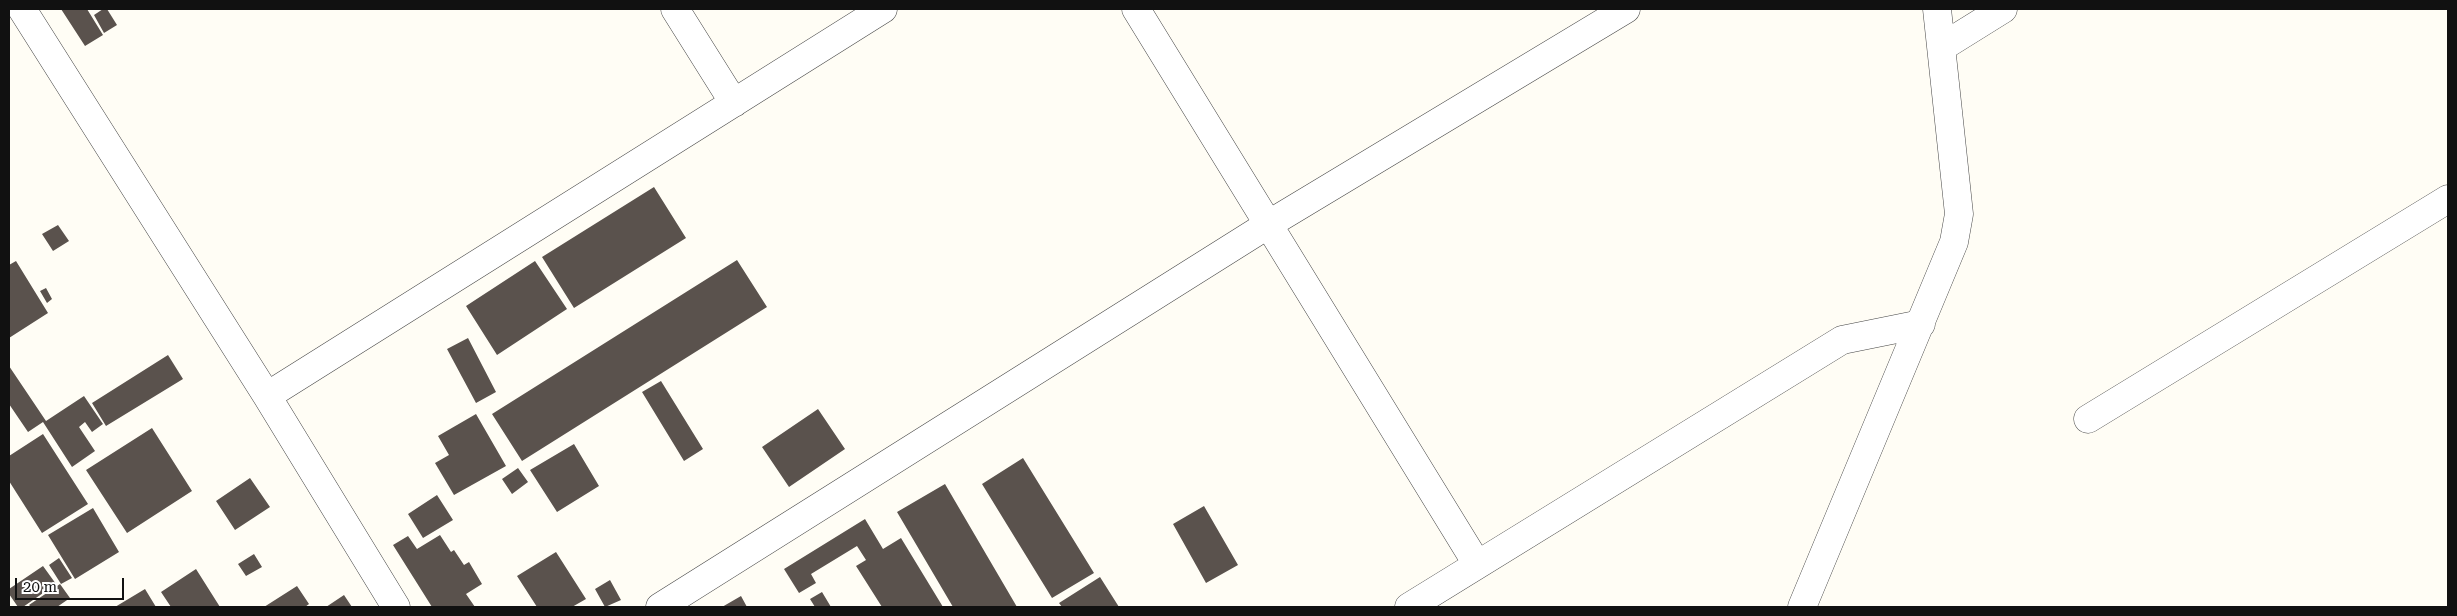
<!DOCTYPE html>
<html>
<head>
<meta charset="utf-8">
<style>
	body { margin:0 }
	#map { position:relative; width:2457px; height:616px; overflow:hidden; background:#fffdf5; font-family:"Roboto Serif",serif }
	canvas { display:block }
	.frame { position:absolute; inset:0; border:10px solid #111; pointer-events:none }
	.scale { position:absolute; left:15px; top:578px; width:109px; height:22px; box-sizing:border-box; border:2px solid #111; border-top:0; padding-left:6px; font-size:15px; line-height:18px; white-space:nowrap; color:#111; -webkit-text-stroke:4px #fff; paint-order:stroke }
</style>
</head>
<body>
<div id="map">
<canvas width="2457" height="616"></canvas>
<div class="frame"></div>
<div class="scale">20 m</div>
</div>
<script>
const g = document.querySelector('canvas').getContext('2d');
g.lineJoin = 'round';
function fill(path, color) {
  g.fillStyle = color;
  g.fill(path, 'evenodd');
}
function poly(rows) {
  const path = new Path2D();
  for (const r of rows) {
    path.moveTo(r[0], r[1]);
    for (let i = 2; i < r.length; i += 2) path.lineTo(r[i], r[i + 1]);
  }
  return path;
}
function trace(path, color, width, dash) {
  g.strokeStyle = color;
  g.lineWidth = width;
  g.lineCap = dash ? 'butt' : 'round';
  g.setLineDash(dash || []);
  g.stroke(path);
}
fill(poly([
	[61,9,87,9,103,35,85,46],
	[103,9,107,9,117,25,104,33,94,15],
	[654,187,686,238,574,308,542,257],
	[58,225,69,241,53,251,42,234],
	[737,260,767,307,522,461,492,414],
	[16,261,48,313,9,338,9,265],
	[535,261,567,309,497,355,466,306],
	[46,288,52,299,47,303,40,291],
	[468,338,496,392,476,403,447,349],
	[168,355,183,379,106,426,92,403],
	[9,366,46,421,84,396,103,424,92,432,85,422,79,427,95,451,72,467,43,422,28,432,9,404],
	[661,381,703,449,684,461,642,392],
	[818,409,845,449,789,487,762,447],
	[476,414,506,466,454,495,435,463,449,455,438,436],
	[152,428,192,491,127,533,86,470],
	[43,434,88,504,42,533,9,481,9,456],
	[574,444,599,486,557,512,530,470],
	[1023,458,1094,573,1052,598,982,484],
	[518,468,528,482,512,494,502,479],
	[250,478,270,507,235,530,216,501],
	[945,484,1017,607,953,607,897,512],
	[437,495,453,520,423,538,408,514],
	[1204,506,1238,565,1206,583,1173,524],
	[93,508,119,552,75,579,48,535],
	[865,519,883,549,901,538,943,607,882,607,856,566,866,560,857,546,811,574,816,583,799,593,784,569],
	[440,535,451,552,454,550,464,565,469,562,482,584,466,594,475,607,432,607,393,545,408,536,417,549],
	[556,552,586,599,572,607,537,607,517,576],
	[254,554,262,567,246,576,238,564],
	[59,558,72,578,61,584,49,565],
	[43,566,56,584,23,607,18,607,9,594,9,589],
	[196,569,220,607,171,607,161,592],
	[1100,577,1119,607,1062,607,1059,603],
	[610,580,621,600,605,607,595,589],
	[60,584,70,598,57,607,31,607,29,605],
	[297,586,309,604,305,607,264,607],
	[145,589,156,607,115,607],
	[822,592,831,607,815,607,810,599],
	[344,595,352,607,326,607],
	[741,596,747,607,722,607]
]), '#5a524d');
const minor = poly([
	[22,9,267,396,396,607],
	[675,9,734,103],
	[1136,9,1477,564],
	[1942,47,2003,9],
	[267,396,883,9],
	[2088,419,2448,199],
	[660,607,1269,224,1626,9],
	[1409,607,1842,340,1921,324],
	[1802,607,1954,242,1959,214,1937,9]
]);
trace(minor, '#444', 29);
trace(minor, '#fff', 28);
</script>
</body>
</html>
